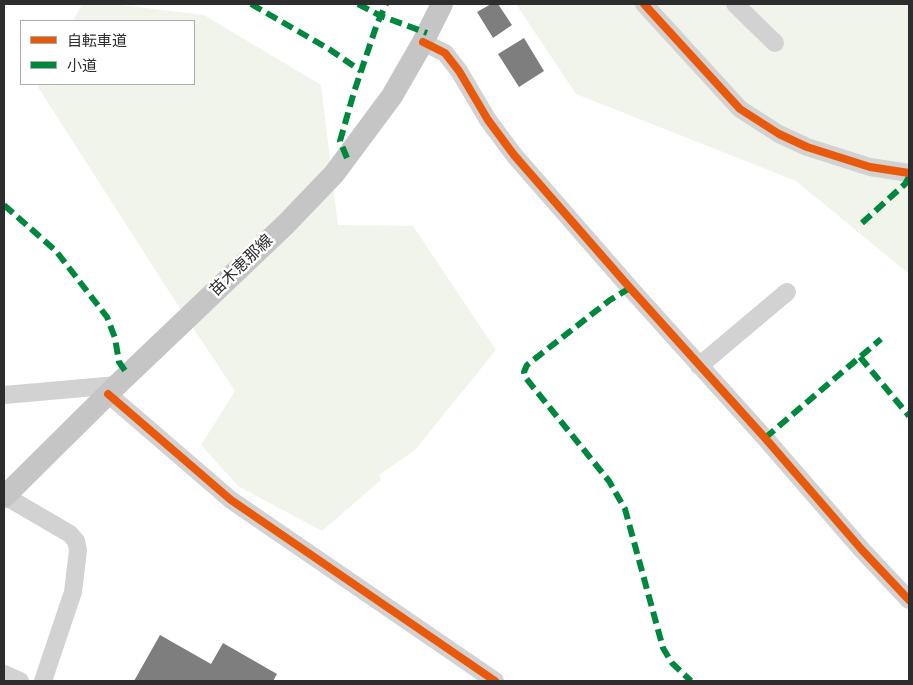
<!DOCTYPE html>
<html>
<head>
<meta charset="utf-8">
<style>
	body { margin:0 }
	#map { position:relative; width:913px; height:685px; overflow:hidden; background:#fff; font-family:"Sofia Sans Condensed","Noto Sans JP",sans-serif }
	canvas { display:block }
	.frame { position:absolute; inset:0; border:5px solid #2d2d2d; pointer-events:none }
	.legend { position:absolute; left:20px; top:20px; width:175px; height:65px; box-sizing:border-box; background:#fff; border:1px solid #ababab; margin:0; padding:6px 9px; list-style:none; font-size:15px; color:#2d2d2d }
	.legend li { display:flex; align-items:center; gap:10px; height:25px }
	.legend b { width:25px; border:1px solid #ababab }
</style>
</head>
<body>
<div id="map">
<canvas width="913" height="685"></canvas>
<div class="frame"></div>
<ul class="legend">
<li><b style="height:6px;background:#e8590c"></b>自転車道</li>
<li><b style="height:6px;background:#00873e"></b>小道</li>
</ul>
</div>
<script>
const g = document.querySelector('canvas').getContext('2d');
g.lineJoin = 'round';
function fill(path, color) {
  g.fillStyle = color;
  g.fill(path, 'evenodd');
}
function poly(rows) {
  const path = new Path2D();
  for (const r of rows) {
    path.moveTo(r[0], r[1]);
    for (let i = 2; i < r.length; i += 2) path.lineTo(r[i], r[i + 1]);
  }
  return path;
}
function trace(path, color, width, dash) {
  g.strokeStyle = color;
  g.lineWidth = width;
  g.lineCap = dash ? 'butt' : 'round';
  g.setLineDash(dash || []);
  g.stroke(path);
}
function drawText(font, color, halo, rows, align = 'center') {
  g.font = font + ' "Sofia Sans Condensed","Noto Sans JP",sans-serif';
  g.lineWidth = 5;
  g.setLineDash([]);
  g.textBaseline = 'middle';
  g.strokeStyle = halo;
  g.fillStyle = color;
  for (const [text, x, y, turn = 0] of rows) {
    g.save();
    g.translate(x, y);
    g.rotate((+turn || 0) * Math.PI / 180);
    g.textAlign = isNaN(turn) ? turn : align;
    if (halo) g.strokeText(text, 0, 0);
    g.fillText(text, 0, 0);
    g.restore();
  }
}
fill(poly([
	[82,4,113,4,204,15,321,85,338,225,413,226,496,350,415,450,379,475,381,480,322,531,238,486,201,445,235,391,168,290,38,87,40,84,194,84,194,21,73,21],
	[516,4,909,4,909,274,796,181,576,94]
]), '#f1f4eb');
fill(poly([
	[491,4,498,4,512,25,493,38,477,12],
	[524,38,544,71,519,87,498,54],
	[160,635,211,664,223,643,277,674,273,681,134,681]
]), '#7e7e7e');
trace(poly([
	[644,4,740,109,779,134,807,147,870,167,909,173],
	[735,4,775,43],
	[423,42,445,53,459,71,488,120,514,155,630,288,765,438,862,550,909,600],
	[699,366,787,292],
	[108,394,231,500,495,681],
	[4,395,117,385],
	[5,496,70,534,76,541,78,550,73,592,43,681],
	[4,674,20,681]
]), '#d2d2d2', 18);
trace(poly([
	[4,497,117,385,286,224,334,174,392,96,423,42,442,4]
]), '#c5c5c5', 22);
trace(poly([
	[251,4,329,49,361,71],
	[358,4,381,16,427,33],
	[347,158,340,141,354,92,377,24,386,4],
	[4,205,56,251,107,317,115,338,119,362,128,375],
	[862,223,905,184,909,177],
	[630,288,610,300,527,365,524,372,525,377,609,481,625,509,663,648,672,663,691,681],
	[860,357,909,416],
	[765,438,881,339]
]), '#00873e', 6, [12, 6]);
trace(poly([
	[644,4,740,109,779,134,807,147,870,167,909,173],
	[423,42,445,53,459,71,488,120,514,155,630,288,765,438,862,550,909,600],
	[108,394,231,500,495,681]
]), '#e8590c', 8);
drawText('16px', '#2d2d2d', '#fff', [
	["苗木恵那線",242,266,-44]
]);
</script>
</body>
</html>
